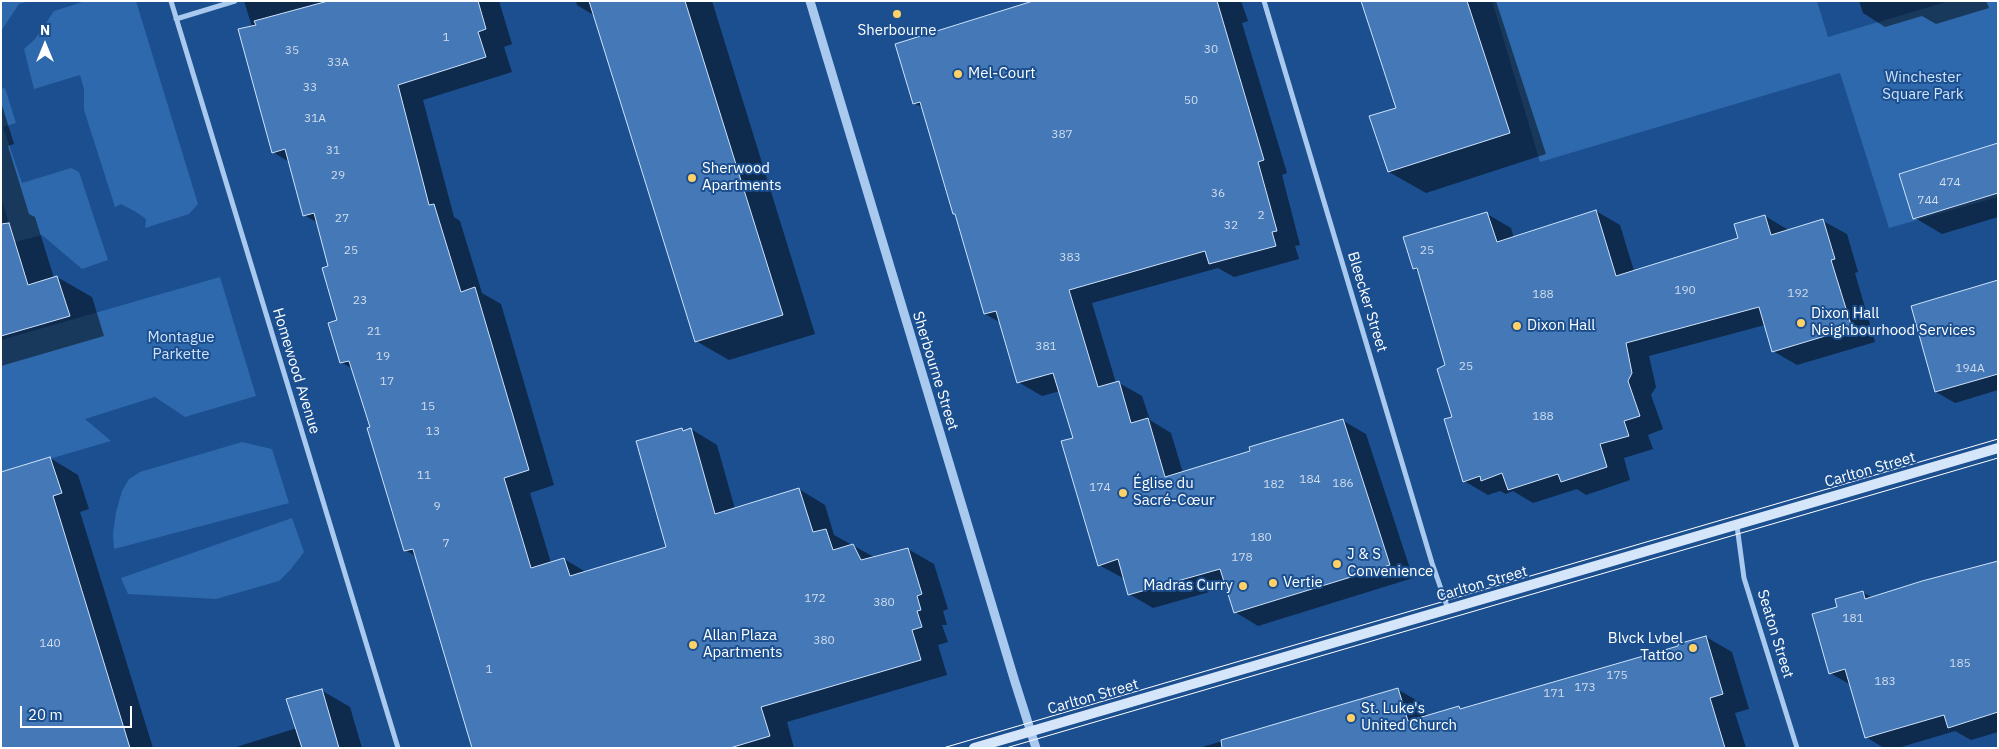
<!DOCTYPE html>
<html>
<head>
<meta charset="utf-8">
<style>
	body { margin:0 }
	#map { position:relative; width:1999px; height:749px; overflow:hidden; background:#1b4f8f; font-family:"IBM Plex Sans",sans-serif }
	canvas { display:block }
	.frame { position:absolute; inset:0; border:2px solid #fff; pointer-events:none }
	.north { position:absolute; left:20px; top:20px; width:50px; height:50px; -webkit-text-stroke:4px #1b4f8f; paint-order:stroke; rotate:0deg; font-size:14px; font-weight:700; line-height:20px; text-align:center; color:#fff }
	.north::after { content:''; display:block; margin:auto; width:18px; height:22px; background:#fff; clip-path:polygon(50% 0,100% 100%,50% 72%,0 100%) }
	.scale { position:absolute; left:20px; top:706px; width:112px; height:22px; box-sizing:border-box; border:2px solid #fff; border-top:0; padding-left:6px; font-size:15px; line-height:18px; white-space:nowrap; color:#fff; -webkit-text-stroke:4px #1b4f8f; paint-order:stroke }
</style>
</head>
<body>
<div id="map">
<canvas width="1999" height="749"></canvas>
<div class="frame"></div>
<div class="north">N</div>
<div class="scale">20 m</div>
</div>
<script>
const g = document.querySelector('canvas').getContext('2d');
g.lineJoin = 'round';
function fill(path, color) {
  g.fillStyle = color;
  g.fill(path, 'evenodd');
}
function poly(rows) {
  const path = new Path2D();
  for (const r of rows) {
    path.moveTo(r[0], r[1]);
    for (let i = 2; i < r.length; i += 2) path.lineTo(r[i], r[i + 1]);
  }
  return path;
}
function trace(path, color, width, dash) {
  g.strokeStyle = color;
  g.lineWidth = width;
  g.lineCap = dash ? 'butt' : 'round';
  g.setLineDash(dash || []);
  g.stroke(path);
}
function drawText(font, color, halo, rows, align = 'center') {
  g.font = font + ' "IBM Plex Sans",sans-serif';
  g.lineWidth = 4;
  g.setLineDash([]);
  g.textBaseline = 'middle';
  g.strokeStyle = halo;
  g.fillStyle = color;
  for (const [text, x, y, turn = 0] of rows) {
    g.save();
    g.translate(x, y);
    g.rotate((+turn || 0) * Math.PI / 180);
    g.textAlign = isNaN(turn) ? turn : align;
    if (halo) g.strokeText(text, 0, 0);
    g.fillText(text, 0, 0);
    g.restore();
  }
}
fill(poly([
	[1,1,30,1,19,4,1,31],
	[86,1,136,1,198,204,189,214,145,228,146,219,136,212,121,204,115,207,84,110,84,89,80,75,34,89,24,49,35,39,54,11],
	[1492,1,1817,1,1828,37,1949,1,1998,1,1998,197,1889,228,1840,73,1540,162],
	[5,88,16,123,3,127,22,183,71,168,79,172,108,260,82,269,42,235,15,242,1,198,1,89],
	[220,277,256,396,185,417,155,397,85,419,111,441,1,473,1,340],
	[242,442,272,449,289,503,114,549,113,533,116,512,122,491,129,479,140,472],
	[292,518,304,552,291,569,279,581,216,599,128,594,121,578]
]), '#2e69ad');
fill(poly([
	[244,1,499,1,512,44,504,47,512,72,423,100,454,217,460,221,482,293,501,304,554,485,530,493,551,563,564,559,586,572,668,547,682,429,686,431,691,429,717,445,735,509,799,489,825,505,834,535,874,557,908,549,934,564,948,609,943,611,947,625,942,625,948,642,938,645,947,675,787,722,794,748,473,748,417,557,405,550,371,427,353,369,341,362,338,321,330,267,318,223,304,215,289,162,273,152,252,27],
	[576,1,712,1,815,334,729,360,696,341,595,16,577,5],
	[1037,1,1241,1,1248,21,1242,23,1287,173,1282,175,1300,245,1295,246,1299,259,1234,277,1218,268,1092,303,1116,383,1119,383,1142,396,1150,420,1171,433,1183,473,1252,452,1342,420,1366,434,1413,578,1258,626,1235,612,1227,587,1153,608,1129,594,1125,578,1123,578,1099,565,1074,438,1060,391,1042,396,1018,382,1001,323,985,314,923,108,914,103],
	[1362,1,1496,1,1546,154,1426,193,1389,172,1397,109],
	[1859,1,1986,1,1989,8,1936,24,1922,16,1885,27,1863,13],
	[1,102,14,144,8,146,29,214,35,217,54,278,57,277,92,297,104,336,1,366],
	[1998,144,1998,217,1942,234,1915,218],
	[1596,211,1620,225,1634,271,1740,239,1765,216,1790,231,1823,221,1847,234,1858,272,1855,273,1875,342,1797,365,1773,351,1765,325,1649,356,1656,387,1651,395,1663,429,1648,435,1653,449,1624,458,1630,480,1586,495,1577,489,1533,503,1513,491,1506,494,1500,491,1488,495,1464,481,1447,366,1419,272,1414,269,1487,214,1511,228,1514,238],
	[1998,281,1998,390,1955,403,1936,392],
	[50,458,78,475,89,509,80,512,153,748,1,748],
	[1998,561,1998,732,1971,740,1955,731,1898,748,1884,748,1866,737,1851,685,1830,673,1839,608,1862,592,1873,598],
	[1706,637,1732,652,1749,709,1735,713,1746,748,1199,748,1397,689,1423,704,1427,717,1459,708,1463,710,1679,647],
	[321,690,350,707,362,748,233,748,297,728]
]), '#0007');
const building = poly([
	[328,1,478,1,486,29,478,32,486,57,398,85,429,205,434,204,461,292,475,287,529,470,504,478,531,568,564,558,570,576,666,547,636,441,682,428,683,431,691,428,715,514,799,488,813,532,826,529,833,550,853,544,861,560,908,548,922,594,917,596,921,610,917,611,922,627,912,630,921,660,761,707,770,736,730,748,472,748,413,549,404,551,367,428,370,427,349,361,340,363,328,323,337,320,322,268,328,266,314,213,303,216,285,149,272,153,238,29,256,25,254,21,328,1],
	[589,1,685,1,783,315,695,342,589,1],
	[1033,1,1217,1,1264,160,1258,162,1277,231,1272,232,1276,246,1209,264,1205,251,1069,290,1098,387,1119,381,1131,423,1148,418,1165,477,1250,451,1249,447,1343,419,1390,565,1234,613,1220,569,1128,595,1118,559,1098,566,1061,441,1073,438,1053,373,1017,383,996,311,984,314,955,214,953,214,920,102,913,104,895,44,1033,1],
	[1361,1,1467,1,1510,133,1388,172,1369,116,1396,108,1361,1],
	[1998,143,1998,193,1913,219,1899,174,1998,143],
	[1596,210,1616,276,1738,238,1734,224,1765,215,1771,235,1823,219,1835,259,1831,260,1852,328,1772,352,1759,307,1626,343,1632,373,1628,381,1640,416,1624,421,1629,436,1600,444,1607,467,1561,482,1558,474,1508,490,1502,473,1481,481,1480,476,1463,482,1444,419,1452,417,1437,369,1445,365,1417,268,1413,269,1403,237,1487,212,1497,242,1596,210],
	[9,223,28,285,57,276,70,316,1,336,1,224,9,223],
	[1998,280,1998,374,1935,392,1911,306,1998,280],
	[50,457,62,493,53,496,130,748,1,748,1,472,50,457],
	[1998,561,1998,712,1948,728,1944,715,1865,738,1845,669,1829,674,1812,614,1837,607,1835,599,1863,591,1865,599,1922,581,1998,561],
	[1706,636,1723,694,1710,698,1725,748,1222,748,1221,740,1398,688,1408,721,1459,706,1460,709,1678,646,1678,644,1706,636],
	[322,689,339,748,302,748,286,699,322,689]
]);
fill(building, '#4478b7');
trace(building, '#cfe3fa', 1);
trace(poly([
	[171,1,398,748],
	[1264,1,1432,563,1448,609],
	[176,19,235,1],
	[1737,526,1744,578,1797,748]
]), '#a9c9ee', 5);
trace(poly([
	[810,1,1015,682,1036,748]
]), '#a9c9ee', 9);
trace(poly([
	[974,748,1998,448]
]), '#d6e6fa', 10);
trace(poly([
	[943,748,1998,439],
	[1006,748,1998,458]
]), '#fff', 1);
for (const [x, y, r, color] of [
	[897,14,5,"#ffd166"],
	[958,74,5,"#ffd166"],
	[692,178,5,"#ffd166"],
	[1801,323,5,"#ffd166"],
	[1517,326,5,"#ffd166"],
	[1123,493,5,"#ffd166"],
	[1337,564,5,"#ffd166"],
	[1273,583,5,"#ffd166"],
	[1243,586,5,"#ffd166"],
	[693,645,5,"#ffd166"],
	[1693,648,5,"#ffd166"],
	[1351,718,5,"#ffd166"]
]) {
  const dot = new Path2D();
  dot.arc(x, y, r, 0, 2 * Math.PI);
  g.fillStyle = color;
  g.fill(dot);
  trace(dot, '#1b4f8f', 2);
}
drawText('12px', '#d0dded', null, [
	["1",446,38],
	["30",1211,50],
	["35",292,51],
	["33A",338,63],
	["33",310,88],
	["50",1191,101],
	["31A",315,119],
	["387",1062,135],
	["31",333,151],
	["29",338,176],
	["474",1950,183],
	["36",1218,194],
	["744",1928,201],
	["2",1261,216],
	["27",342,219],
	["32",1231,226],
	["25",351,251],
	["25",1427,251],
	["383",1070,258],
	["190",1685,291],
	["192",1798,294],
	["188",1543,295],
	["23",360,301],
	["21",374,332],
	["381",1046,347],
	["19",383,357],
	["25",1466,367],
	["194A",1970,369],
	["17",387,382],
	["15",428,407],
	["188",1543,417],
	["13",433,432],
	["11",424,476],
	["184",1310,480],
	["186",1343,484],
	["182",1274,485],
	["174",1100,488],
	["9",437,507],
	["180",1261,538],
	["7",446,544],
	["178",1242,558],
	["172",815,599],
	["380",884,603],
	["181",1853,619],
	["380",824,641],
	["140",50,644],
	["185",1960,664],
	["1",489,670],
	["175",1617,676],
	["183",1885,682],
	["173",1585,688],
	["171",1554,694]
]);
drawText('15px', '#fff', '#1b4f8f', [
	["Sherbourne",897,31,"center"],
	["Mel-Court",968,74],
	["Sherwood",702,169],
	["Apartments",702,186],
	["Dixon Hall",1811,314],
	["Neighbourhood Services",1811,331],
	["Dixon Hall",1527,326],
	["Église du",1133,484],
	["Sacré-Cœur",1133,501],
	["J & S",1347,555],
	["Convenience",1347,572],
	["Vertie",1283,583],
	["Madras Curry",1233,586,"right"],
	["Allan Plaza",703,636],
	["Apartments",703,653],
	["Blvck Lvbel",1683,639,"right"],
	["Tattoo",1683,656,"right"],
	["St. Luke's",1361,709],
	["United Church",1361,726]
], 'left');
drawText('15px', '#cfe3fa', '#1b4f8f', [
	["Winchester",1923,78],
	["Square Park",1923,95],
	["Montague",181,338],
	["Parkette",181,355]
]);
drawText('15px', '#fff', '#1b4f8f', [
	["Bleecker Street",1367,302,73],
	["Homewood Avenue",296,371,73],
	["Sherbourne Street",935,371,73],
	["Carlton Street",1870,470,-16],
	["Carlton Street",1482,584,-16],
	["Seaton Street",1775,634,73],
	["Carlton Street",1093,697,-16]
]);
</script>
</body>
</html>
